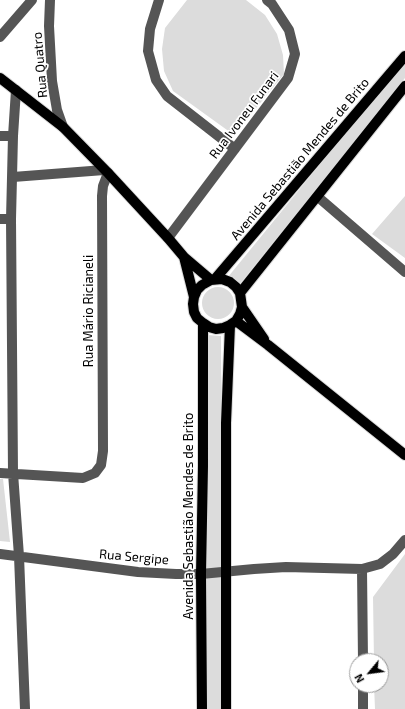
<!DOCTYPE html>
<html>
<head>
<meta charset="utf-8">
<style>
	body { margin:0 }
	#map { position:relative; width:405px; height:709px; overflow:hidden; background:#fff; font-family:"Exo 2",sans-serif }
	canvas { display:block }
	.north { position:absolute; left:349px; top:653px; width:40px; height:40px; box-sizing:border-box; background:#fff; border:1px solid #999; border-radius:50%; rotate:241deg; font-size:11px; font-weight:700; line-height:16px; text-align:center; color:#000 }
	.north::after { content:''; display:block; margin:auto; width:14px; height:18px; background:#000; clip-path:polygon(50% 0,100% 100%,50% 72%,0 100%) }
</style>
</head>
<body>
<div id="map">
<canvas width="405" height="709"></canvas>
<div class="north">N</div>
</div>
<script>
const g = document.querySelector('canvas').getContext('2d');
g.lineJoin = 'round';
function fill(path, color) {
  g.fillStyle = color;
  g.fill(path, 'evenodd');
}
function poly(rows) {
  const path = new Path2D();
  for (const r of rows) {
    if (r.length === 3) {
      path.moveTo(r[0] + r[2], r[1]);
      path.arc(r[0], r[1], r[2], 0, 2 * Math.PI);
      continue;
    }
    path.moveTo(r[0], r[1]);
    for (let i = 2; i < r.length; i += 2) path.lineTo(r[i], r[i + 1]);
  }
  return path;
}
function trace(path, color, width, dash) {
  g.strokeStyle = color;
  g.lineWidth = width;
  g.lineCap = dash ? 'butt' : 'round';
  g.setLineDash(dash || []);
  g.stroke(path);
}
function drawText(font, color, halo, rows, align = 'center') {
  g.font = font + ' "Exo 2",sans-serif';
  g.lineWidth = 3.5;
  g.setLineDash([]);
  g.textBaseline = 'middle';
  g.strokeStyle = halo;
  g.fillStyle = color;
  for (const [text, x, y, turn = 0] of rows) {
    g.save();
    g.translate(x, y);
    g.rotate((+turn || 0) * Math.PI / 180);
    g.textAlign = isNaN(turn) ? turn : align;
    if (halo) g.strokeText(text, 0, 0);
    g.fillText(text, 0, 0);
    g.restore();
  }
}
fill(poly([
	[187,0,246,0,265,15,277,34,283,55,284,74,234,135,173,91,164,71,162,49,165,28],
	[405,60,405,78,238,286,228,277],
	[405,196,405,258,372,234],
	[218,303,16],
	[207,335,221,336,223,709,207,709],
	[0,479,3,479,10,542,0,541],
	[405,554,405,709,375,709,374,685,381,685,381,661,374,661,373,597]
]), '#dcdcdc');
const major = poly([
	[0,78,63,127,108,173,168,238,184,257,211,280],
	[184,257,194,297,193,304,194,312,197,318,203,323,209,327,216,329,223,328,230,325,236,321,240,314,242,307,240,293,236,287,230,282,222,279,211,280,202,285,197,290,194,297],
	[215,279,405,56],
	[240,293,405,86],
	[242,307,264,339],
	[236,321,268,345,405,455],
	[202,709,201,574,203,466,203,323],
	[226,709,226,423,230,325]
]);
trace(major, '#dbdbdb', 12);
trace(poly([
	[50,0,49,26,52,81,57,110,63,127],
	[159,0,150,29,148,51,156,80,167,96,235,149],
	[0,37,32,0],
	[16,90,13,136,11,219,13,473,19,556,25,709],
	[0,136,13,136],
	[13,177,104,170],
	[318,197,405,272],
	[0,219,11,219],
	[168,238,288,78,295,54,289,30,272,4,267,0],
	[0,473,83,478,95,473,101,465,103,451,102,196,103,186,108,173],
	[0,554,138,572,176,574,201,574,254,569,286,567,362,569],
	[363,661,362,569,380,564,393,554,405,540],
	[363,685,363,709]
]), '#555', 10);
trace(major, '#000', 10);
drawText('13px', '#000', '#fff', [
	["Rua Quatro",40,65,-95],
	["Rua Ivoneu Funari",244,115,-53],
	["Avenida Sebastião Mendes de Brito",300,159,-50],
	["Rua Mário Ricianeli",89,311,-90],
	["Avenida Sebastião Mendes de Brito",189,516,-90],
	["Rua Sergipe",134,557,5]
]);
</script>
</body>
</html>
